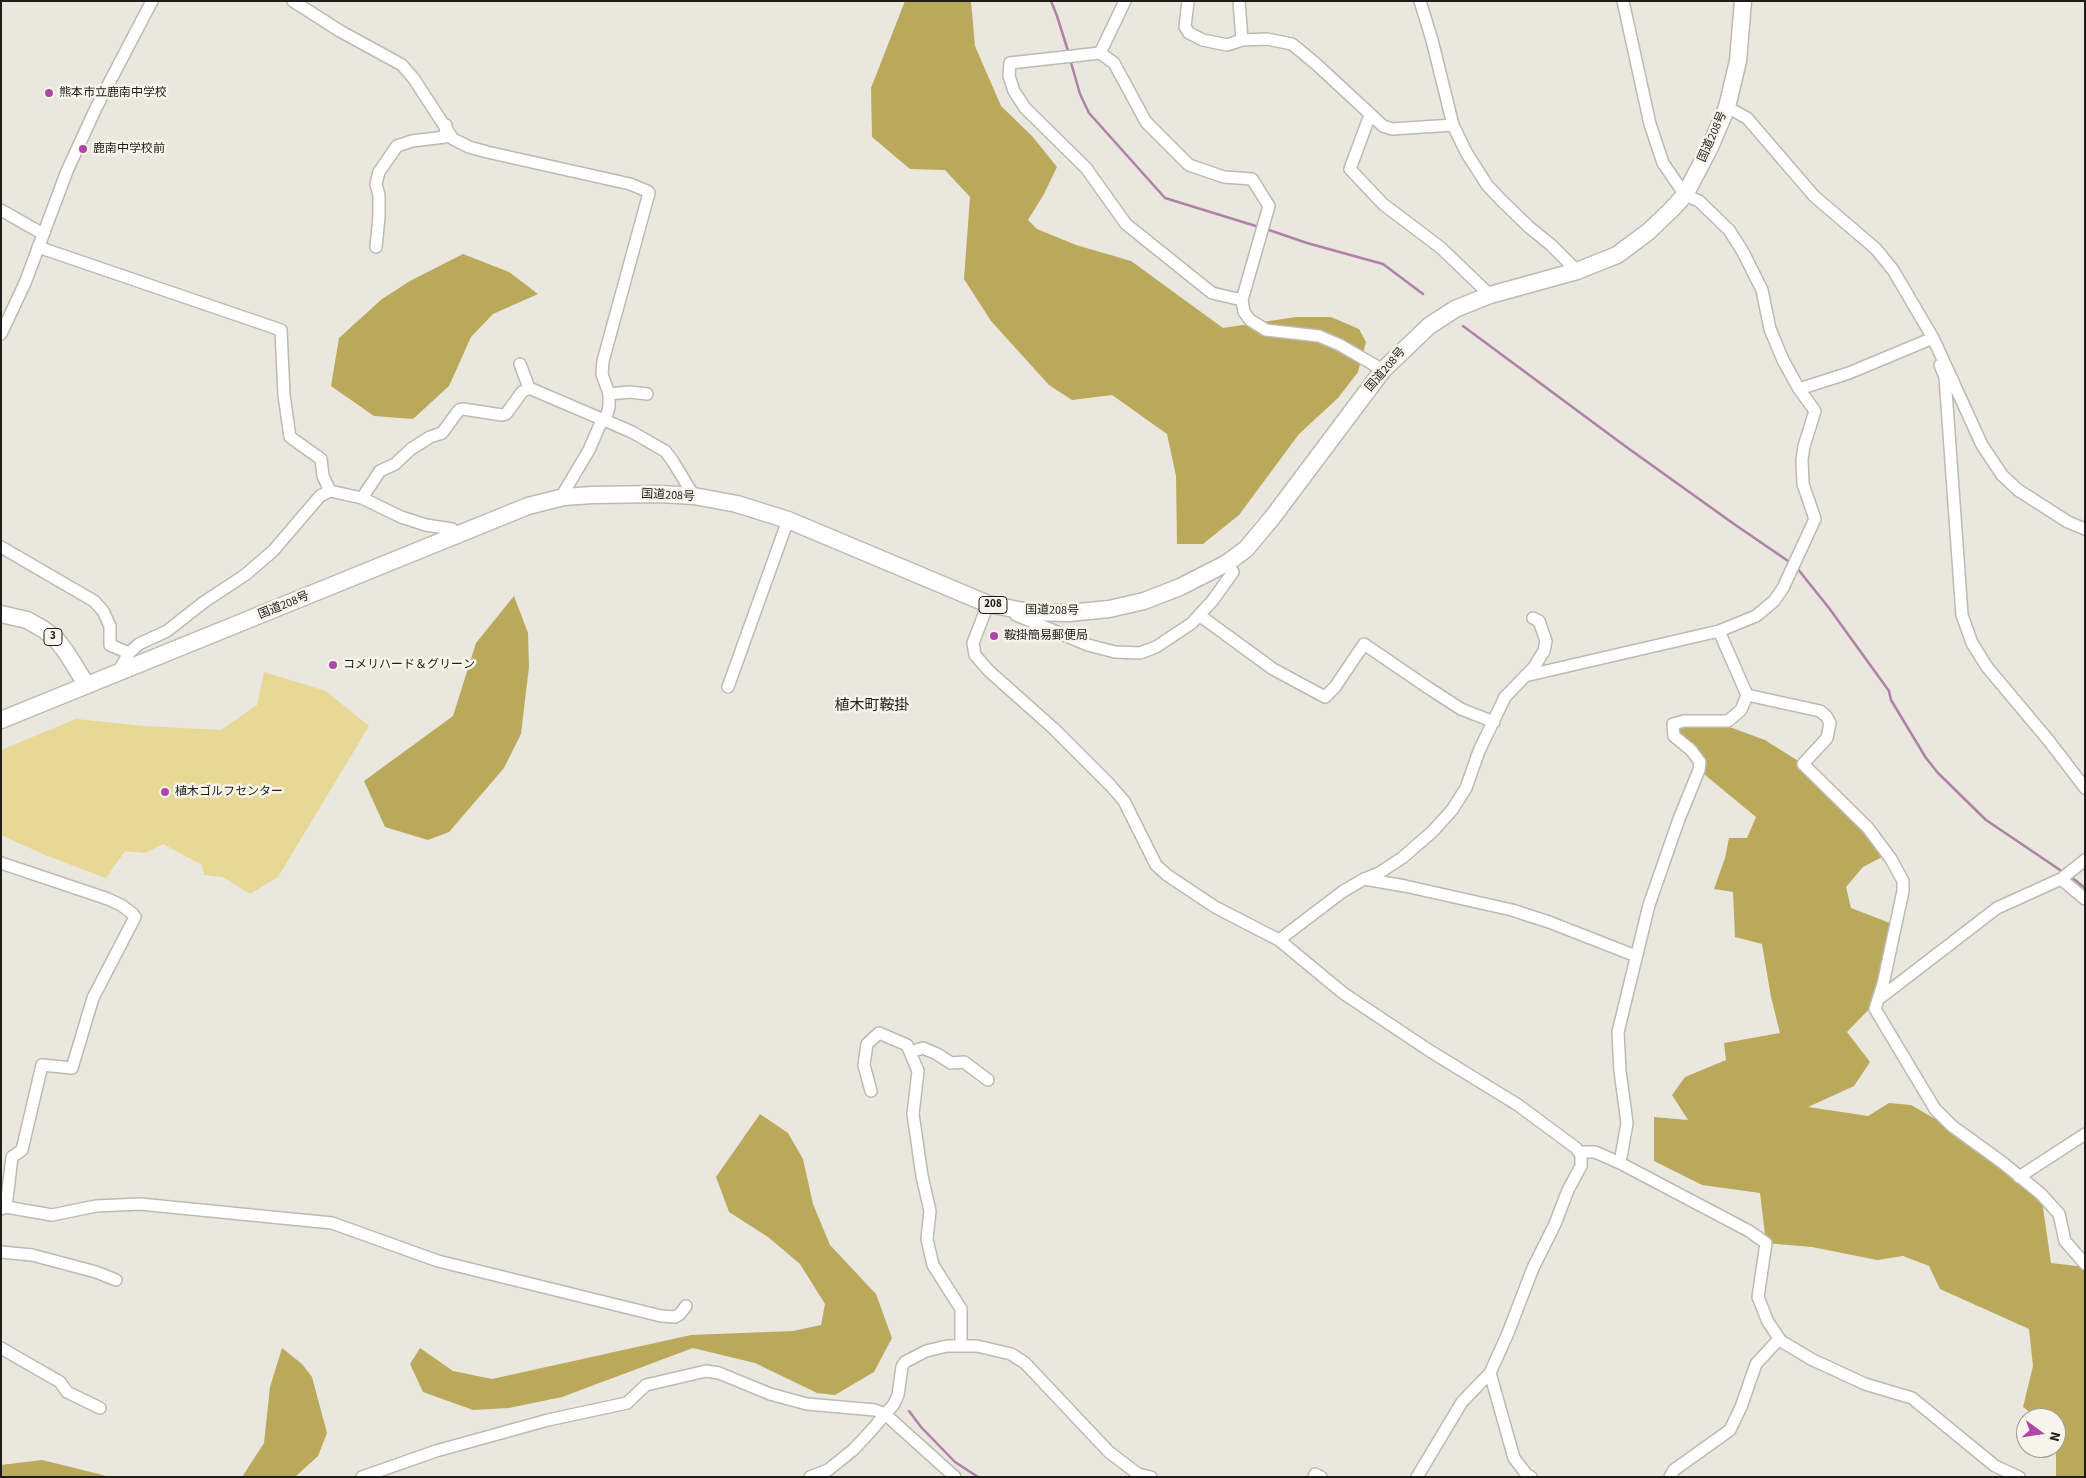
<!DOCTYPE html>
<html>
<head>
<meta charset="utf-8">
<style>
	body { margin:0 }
	#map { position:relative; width:2086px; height:1478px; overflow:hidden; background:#e9e7de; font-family:"Source Sans 3",sans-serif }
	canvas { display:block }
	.frame { position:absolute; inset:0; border:2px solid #1e1d1a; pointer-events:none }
	.north { position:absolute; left:2016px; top:1408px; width:50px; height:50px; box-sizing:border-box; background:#f6f4eb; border:1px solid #a09e97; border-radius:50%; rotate:104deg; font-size:14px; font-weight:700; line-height:20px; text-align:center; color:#1e1d1a }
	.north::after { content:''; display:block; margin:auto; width:18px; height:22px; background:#b046a7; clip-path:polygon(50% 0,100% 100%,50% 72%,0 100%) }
</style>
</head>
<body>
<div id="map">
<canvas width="2086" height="1478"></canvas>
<div class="frame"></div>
<div class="north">N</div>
</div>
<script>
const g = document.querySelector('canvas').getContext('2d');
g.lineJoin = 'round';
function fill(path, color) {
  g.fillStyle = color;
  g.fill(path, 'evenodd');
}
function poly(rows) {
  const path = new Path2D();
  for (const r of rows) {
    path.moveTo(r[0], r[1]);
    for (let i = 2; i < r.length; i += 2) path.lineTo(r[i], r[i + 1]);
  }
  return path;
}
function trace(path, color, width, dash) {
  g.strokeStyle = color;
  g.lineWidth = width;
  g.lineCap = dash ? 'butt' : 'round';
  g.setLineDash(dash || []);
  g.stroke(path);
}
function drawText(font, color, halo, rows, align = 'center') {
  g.font = font + ' "Source Sans 3","Noto Sans JP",sans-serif';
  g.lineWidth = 5;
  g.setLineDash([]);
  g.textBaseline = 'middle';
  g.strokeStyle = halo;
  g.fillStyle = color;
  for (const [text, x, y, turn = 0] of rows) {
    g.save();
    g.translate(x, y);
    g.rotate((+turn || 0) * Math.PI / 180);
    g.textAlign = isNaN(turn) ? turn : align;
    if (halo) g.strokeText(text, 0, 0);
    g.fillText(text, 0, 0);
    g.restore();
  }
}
fill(poly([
	[264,672,326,691,369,726,278,877,250,894,223,877,204,875,202,865,163,844,145,853,125,851,106,878,45,855,1,835,1,750,76,719,144,726,221,730,257,705]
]), '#e8d896');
fill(poly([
	[905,1,971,1,975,46,1001,106,1032,136,1057,167,1044,194,1028,220,1037,229,1076,245,1131,261,1223,328,1296,317,1331,317,1359,329,1366,342,1358,372,1338,398,1299,434,1239,515,1203,544,1177,544,1176,476,1167,434,1112,395,1072,400,1049,385,991,321,964,279,970,197,945,170,910,169,872,137,871,88],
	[463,254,509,272,538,294,493,314,471,337,449,386,413,419,374,416,331,386,339,338,382,299,410,281],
	[514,596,528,633,529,667,521,734,504,768,449,832,428,840,385,827,364,781,453,716,476,643],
	[1716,722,1765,740,1803,764,1884,856,1863,867,1846,887,1851,908,1890,923,1877,1001,1847,1032,1870,1062,1854,1086,1808,1107,1868,1116,1889,1103,1911,1105,1937,1120,2041,1194,2051,1263,2085,1267,2085,1477,2056,1477,2056,1418,2038,1418,2023,1407,2033,1366,2029,1329,1940,1289,1929,1266,1903,1256,1877,1260,1812,1247,1766,1243,1760,1193,1702,1185,1654,1161,1654,1117,1688,1120,1672,1095,1685,1077,1726,1060,1724,1043,1780,1033,1771,997,1762,944,1735,937,1733,892,1714,889,1725,858,1729,838,1747,838,1756,817,1699,770,1674,730],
	[760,1114,788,1133,803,1159,813,1204,830,1245,876,1294,892,1338,874,1372,835,1395,817,1393,755,1363,693,1348,562,1397,509,1408,473,1410,423,1392,410,1364,420,1348,453,1371,492,1379,691,1335,793,1331,821,1325,825,1304,800,1264,768,1237,729,1212,716,1177],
	[282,1348,302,1364,312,1377,327,1433,318,1456,295,1477,242,1477,264,1443,270,1387],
	[42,1460,111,1477,1,1477,1,1465]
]), '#bba95b');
trace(poly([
	[1051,1,1057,16,1069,54],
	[1070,59,1080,94,1089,113,1165,198,1259,227],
	[1266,229,1307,243,1383,264,1423,294],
	[1463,326,1625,446,1734,524,1791,563],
	[1797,568,1829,608,1889,691,1891,700,1926,758,1938,773,1986,820,2063,872],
	[2070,876,2085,888],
	[909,1411,921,1427,955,1462,978,1477]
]), '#ae82a7', 2.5);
const minor = poly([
	[293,1,340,31,402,65,414,79,453,139,469,147,487,152,630,184,647,191,649,193,603,361,602,374,609,394],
	[1188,1,1185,27,1189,33,1203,40,1227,45,1242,40],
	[1239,1,1242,40,1267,39,1292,44,1315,63,1383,126,1392,129,1453,125],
	[1420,1,1432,40,1453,125,1466,152,1487,185,1501,200,1529,227,1551,245,1577,271],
	[1100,53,1125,1],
	[1727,107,1747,118,1814,196,1876,249,1893,270,1933,338,1982,445,2002,475,2018,490,2068,522,2085,529],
	[1370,115,1350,169,1383,204,1441,248,1490,295],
	[1,210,43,234],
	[38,247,281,330,284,395,290,437,321,459,323,476,330,491],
	[376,247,379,217,379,195,376,184,379,172,397,146,412,141,445,137,446,125],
	[1242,300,1212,293,1126,224,1086,168,1025,108,1014,91,1009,76,1010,63,1100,53,1114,63,1146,122,1189,165,1224,177,1252,179,1269,206,1242,300,1244,312,1250,320,1266,330,1319,336,1340,345,1383,370],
	[1,334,25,283,67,171,96,108,152,1],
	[520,364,529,388,632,432,665,451,672,460,694,496],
	[1940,365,1945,377,1962,615,1972,643,1987,667,2049,741,2085,788],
	[1799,389,1849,373,1933,338],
	[605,421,609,407,609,394,630,392,647,394],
	[564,497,564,492,589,450,602,420],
	[362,498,380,471,395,464,411,449,430,437,442,433,459,410,463,409,502,415,506,414,522,392,529,388],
	[1,547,94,601,103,611,110,626,110,645,129,653],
	[994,607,988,604,973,643,975,655,989,671,1053,728,1110,785,1124,801,1156,865,1167,875,1215,907,1279,940,1343,993,1430,1051,1518,1105,1576,1148,1581,1155,1581,1166,1568,1190,1555,1224,1533,1268,1508,1333,1490,1373,1462,1402,1417,1477],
	[1016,615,1088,645,1115,652,1140,653,1156,647,1192,623,1213,600,1233,572,1227,563],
	[1199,615,1273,669,1325,697,1335,687,1364,644,1427,687,1461,709,1494,722],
	[117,674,129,653,139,644,167,631,204,602,245,575,273,551,320,496,330,491,362,498,401,517,426,525,452,529,459,535],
	[1525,676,1719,631,1756,616,1774,601,1783,588,1815,519,1803,484,1802,460,1804,446,1815,411,1799,389,1783,360,1770,329,1762,290,1743,252,1729,230,1699,201,1685,195,1663,163,1650,124,1623,1],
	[728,687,788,520],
	[1747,695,1820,711,1826,716,1830,723,1827,738,1803,764,1868,828,1891,859,1903,881,1903,891,1883,984,1875,1009,1935,1109,1952,1126,2003,1163,2041,1194,2059,1214,2065,1241,2085,1264],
	[1,863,108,899,121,905,133,914,135,917,93,998,72,1068,42,1065,22,1150,12,1157,6,1207],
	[1364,879,1405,886,1512,910,1549,922,1636,956],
	[2061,879,2085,899],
	[1279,940,1342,892,1364,879,1379,873,1402,858,1432,832,1452,810,1466,788,1479,751,1505,697,1534,667,1544,651,1546,641,1539,621,1533,618],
	[1880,998,1997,908,2061,879,2085,860],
	[910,1052,923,1048,937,1054,951,1063,964,1062,988,1080],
	[871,1091,864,1065,867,1044,879,1033,907,1045,918,1071,913,1114,922,1176,930,1211,927,1239,933,1265,961,1309,961,1346],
	[1579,1152,1595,1152,1620,1163,1749,1231,1766,1243,1758,1297,1768,1322,1781,1341,1811,1359,1865,1384,1912,1398,1995,1466,2019,1477],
	[1620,1163,1627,1123,1620,1071,1618,1032,1649,905,1679,819,1699,770,1700,762,1691,750,1674,736,1673,724,1684,721,1728,721,1741,710,1747,695,1719,631],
	[2019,1177,2085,1134],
	[1,1209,6,1207,52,1215,96,1206,140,1204,332,1223,438,1261,661,1316,675,1317,680,1314,686,1306],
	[1,1252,32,1255,96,1272,116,1280],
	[1,1348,60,1382,67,1392,100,1408],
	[1490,1373,1514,1458,1527,1475,1531,1477],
	[362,1477,436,1451,548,1420,627,1403,646,1385,706,1371,719,1373,770,1394,807,1404,875,1410,885,1414,955,1477],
	[810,1477,828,1470,853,1450,869,1433,894,1404,898,1395,902,1367,905,1362,926,1351,947,1346,977,1346,1011,1354,1025,1363,1109,1452,1138,1474,1151,1477],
	[1314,1477,1315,1474,1321,1477],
	[1670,1477,1674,1470,1730,1430,1741,1407,1756,1364,1779,1339]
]);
const highway = poly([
	[1,614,27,620,43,629,56,639,66,652,86,684],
	[1,720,528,506,564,497,592,495,660,494,694,496,737,504,788,520,988,604,1029,612,1068,613,1109,609,1144,601,1180,587,1227,563,1246,549,1272,518,1383,370,1429,326,1455,309,1490,295,1577,271,1617,255,1648,232,1671,210,1685,195,1710,147,1727,107,1738,61,1743,1]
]);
trace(minor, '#bcbab2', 14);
trace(highway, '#bcbab2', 19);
trace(minor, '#fff', 11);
trace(highway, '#fff', 16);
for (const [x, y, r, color] of [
	[49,93,5,"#b046a7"],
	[83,149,5,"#b046a7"],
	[994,636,5,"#b046a7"],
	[333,665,5,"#b046a7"],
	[165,792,5,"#b046a7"]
]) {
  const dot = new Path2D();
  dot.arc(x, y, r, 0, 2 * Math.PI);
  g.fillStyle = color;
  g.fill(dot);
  trace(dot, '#f6f4eb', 2);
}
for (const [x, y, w] of [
	[993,605,28],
	[53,637,18]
]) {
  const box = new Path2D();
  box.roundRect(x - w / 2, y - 8.5, w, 17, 4);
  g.fillStyle = '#f6f4eb';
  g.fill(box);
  trace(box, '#1e1d1a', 1);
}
drawText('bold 11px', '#1e1d1a', null, [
	["208",993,605],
	["3",53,637]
]);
drawText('12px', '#1e1d1a', '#f6f4eb', [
	["熊本市立鹿南中学校",59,93],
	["鹿南中学校前",93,149],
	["鞍掛簡易郵便局",1004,636],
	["コメリハード＆グリーン",343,665],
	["植木ゴルフセンター",175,792]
], 'left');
drawText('12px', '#1e1d1a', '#f6f4eb', [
	["国道208号",1713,137,-66],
	["国道208号",1386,370,-49],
	["国道208号",668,496,3],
	["国道208号",284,606,-22],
	["国道208号",1052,611,1]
]);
drawText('15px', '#1e1d1a', '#f6f4eb', [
	["植木町鞍掛",872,707]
]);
</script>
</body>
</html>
